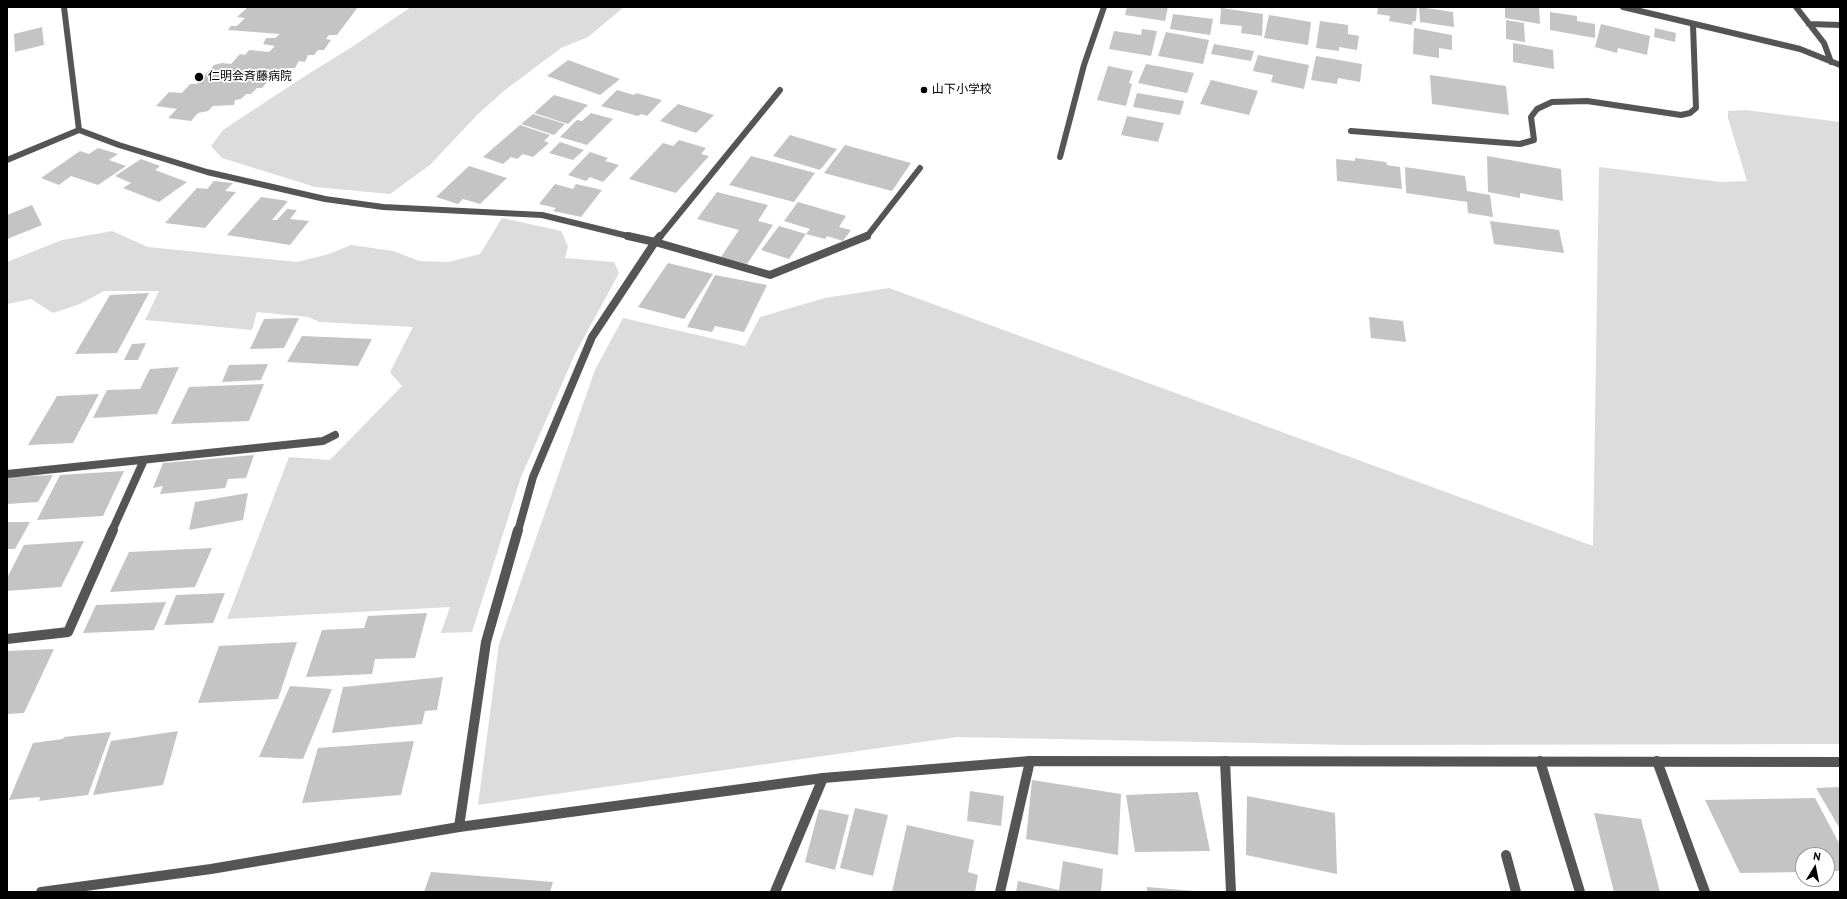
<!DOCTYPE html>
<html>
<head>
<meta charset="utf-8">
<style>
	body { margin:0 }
	#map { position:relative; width:1847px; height:899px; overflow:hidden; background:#fff; font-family:"PT Sans",sans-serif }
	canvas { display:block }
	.frame { position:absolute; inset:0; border:8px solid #000; pointer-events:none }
	.north { position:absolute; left:1795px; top:847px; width:40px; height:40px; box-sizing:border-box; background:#fff; border:1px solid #999; border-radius:50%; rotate:10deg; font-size:11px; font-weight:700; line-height:16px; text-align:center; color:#000 }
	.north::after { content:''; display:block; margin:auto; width:14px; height:18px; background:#000; clip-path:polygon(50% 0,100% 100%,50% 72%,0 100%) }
</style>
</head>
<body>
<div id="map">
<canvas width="1847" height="899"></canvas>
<div class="frame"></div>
<div class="north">N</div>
</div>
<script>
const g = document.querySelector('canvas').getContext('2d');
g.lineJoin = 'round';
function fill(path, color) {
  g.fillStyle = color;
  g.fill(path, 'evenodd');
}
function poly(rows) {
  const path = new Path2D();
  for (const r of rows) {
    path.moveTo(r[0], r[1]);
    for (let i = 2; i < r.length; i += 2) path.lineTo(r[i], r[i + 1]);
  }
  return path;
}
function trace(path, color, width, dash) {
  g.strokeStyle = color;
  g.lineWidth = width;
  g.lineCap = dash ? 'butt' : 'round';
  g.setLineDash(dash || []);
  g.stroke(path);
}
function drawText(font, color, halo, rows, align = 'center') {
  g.font = font + ' "PT Sans","Noto Sans JP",sans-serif';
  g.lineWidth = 3.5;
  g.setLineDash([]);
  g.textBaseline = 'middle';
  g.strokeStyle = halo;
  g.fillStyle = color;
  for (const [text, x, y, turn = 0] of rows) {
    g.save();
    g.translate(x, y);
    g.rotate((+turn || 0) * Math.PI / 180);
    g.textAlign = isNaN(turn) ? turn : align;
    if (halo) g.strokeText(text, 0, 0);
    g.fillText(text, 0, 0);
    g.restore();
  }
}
fill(poly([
	[411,7,624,7,588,37,561,48,505,90,477,115,430,165,390,194,315,187,222,158,211,146,223,130,305,76,352,47],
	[1746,110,1840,122,1840,744,1352,745,957,737,478,805,499,644,595,370,623,318,745,346,760,317,825,298,889,288,1593,546,1599,167,1721,182,1747,181,1728,118,1728,111],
	[502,218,561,231,568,246,565,258,614,262,619,273,575,354,521,477,472,632,441,633,450,607,227,619,289,457,330,460,402,386,390,372,413,327,320,322,308,317,257,312,252,330,145,320,159,291,104,291,80,304,53,313,31,299,7,304,7,262,62,240,112,231,148,247,297,262,329,254,351,245,393,251,419,261,449,262,480,254]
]), '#dcdcdc');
fill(poly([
	[248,7,358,7,337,35,329,35,326,39,331,40,324,50,318,50,314,55,308,55,305,62,299,61,295,68,288,68,284,75,276,75,273,82,267,82,262,88,257,88,251,94,246,94,241,99,235,100,234,105,213,106,208,111,198,113,191,121,168,118,177,109,156,106,169,92,182,93,190,84,197,84,214,65,222,63,231,64,240,54,245,55,249,50,269,52,275,46,263,44,266,38,275,38,280,34,228,30,231,26,237,26,245,18,237,17],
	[1127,7,1168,7,1165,21,1125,15],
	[1378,7,1417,7,1416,21,1413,21,1412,25,1389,21,1390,16,1377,14],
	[1419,7,1453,12,1454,27,1420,22],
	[1505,7,1539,7,1540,24,1505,18],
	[1221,8,1263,14,1262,36,1241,33,1242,26,1220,24],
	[1550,12,1577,16,1577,21,1595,24,1595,38,1550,30],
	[1173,14,1213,19,1210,35,1170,29],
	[1269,15,1311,22,1308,45,1264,38],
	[1506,20,1524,23,1525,42,1506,39],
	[1320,21,1348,25,1348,34,1359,36,1357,50,1339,47,1339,51,1316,48],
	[1601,24,1650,36,1647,55,1618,48,1617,53,1595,47],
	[42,27,44,45,15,52,14,34],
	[1414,28,1452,35,1452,50,1439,48,1439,58,1413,54],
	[1655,28,1676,33,1675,42,1654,37],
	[1142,29,1157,31,1151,56,1109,49,1114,31,1141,35],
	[1166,32,1209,40,1203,64,1158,56],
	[1513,43,1553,50,1554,69,1513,62],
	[1214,44,1254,51,1251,61,1211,54],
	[1258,55,1309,65,1304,89,1271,82,1273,75,1253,71],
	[1316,56,1362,64,1360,82,1338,78,1337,84,1311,80],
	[568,60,620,79,600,95,547,76],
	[1146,64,1194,73,1187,93,1138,83],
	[1108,66,1133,71,1129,83,1132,84,1126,106,1097,100],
	[1430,75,1506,86,1509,115,1432,104],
	[1211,80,1258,91,1249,115,1200,104],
	[617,90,634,95,636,93,662,100,647,116,641,114,638,116,601,106],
	[1137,93,1184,101,1180,115,1133,107],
	[554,95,588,105,568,124,534,113],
	[678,104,714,115,696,133,660,121],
	[591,113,613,119,587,145,560,137,577,120,582,121],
	[533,114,565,124,554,135,521,124],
	[1127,116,1164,123,1158,142,1121,135],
	[520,125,550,135,544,141,549,143,533,157,523,154,517,159,511,157,503,164,483,157],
	[790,135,837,149,820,170,773,156],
	[679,140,706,148,701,154,709,156,676,193,629,179,663,143,673,146],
	[560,142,584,150,573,160,549,153],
	[845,145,911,163,892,191,824,173],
	[98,148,118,154,109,160,126,166,98,185,71,176,59,185,41,178,80,151,89,154],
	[590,152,608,158,605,161,619,165,603,182,590,177,586,181,568,175],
	[751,156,815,173,794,202,729,185],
	[1487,156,1561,169,1563,201,1520,193,1520,198,1488,192],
	[1355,158,1386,162,1387,165,1400,167,1402,189,1337,181,1336,159,1355,161],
	[141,159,160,166,155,170,187,182,159,202,123,188,131,183,115,176],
	[469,166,507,178,480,204,463,199,458,204,436,197],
	[1405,167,1465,176,1467,191,1490,195,1493,217,1468,213,1467,202,1406,193],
	[214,181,233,183,225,191,236,192,205,228,165,223,197,188,207,189],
	[555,184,573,189,576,184,602,190,581,217,553,211,556,208,539,204],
	[717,192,768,205,758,221,773,225,747,264,721,257,739,230,697,219],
	[261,197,288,201,272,220,277,220,287,209,297,210,290,219,309,221,290,245,227,235],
	[798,202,846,216,839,227,851,230,843,241,827,236,825,239,806,234,810,229,784,221],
	[32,205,42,225,7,239,7,215],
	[1490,221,1559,230,1564,253,1494,244],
	[779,226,806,234,789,259,761,250],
	[668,263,713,274,684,319,638,307],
	[715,275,767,285,744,332,715,326,712,332,687,327],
	[149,293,117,353,75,354,110,295],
	[1369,317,1403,321,1406,342,1371,338],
	[299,318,284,348,250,349,264,319],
	[302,336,372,339,358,366,287,362],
	[146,343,138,360,124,360,132,344],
	[268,364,261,380,222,382,229,365],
	[179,367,157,414,93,418,107,390,140,389,150,369],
	[264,384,249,421,171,424,189,387],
	[99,394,73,443,28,445,57,396],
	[254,455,246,478,228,479,225,488,160,494,163,486,153,488,163,463],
	[124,471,103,516,37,520,60,475],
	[53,475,38,502,7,504,7,477],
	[248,493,243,520,189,530,195,502],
	[7,522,30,522,15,549,7,549],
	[84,541,61,587,7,591,7,578,24,545],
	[212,548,195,587,110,592,129,552],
	[225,593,213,623,164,625,176,595],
	[166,602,154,630,83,633,96,605],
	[427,613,415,658,375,659,372,674,306,677,322,630,364,628,368,616],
	[297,642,278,699,198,703,219,646],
	[54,649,24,713,7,714,7,651],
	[443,677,437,710,425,711,422,724,332,733,343,687],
	[290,686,332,689,303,759,259,757],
	[178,731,163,785,93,795,111,741],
	[111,732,88,795,39,801,40,797,9,800,33,743,63,739,64,737],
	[414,741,401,795,302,803,318,748],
	[1032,780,1121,794,1118,855,1026,839],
	[1840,787,1840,829,1816,788],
	[970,791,1004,796,1001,826,967,821],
	[1198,792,1210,851,1135,852,1126,795],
	[1247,796,1335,813,1337,874,1246,855],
	[1815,798,1840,845,1840,871,1827,871,1827,855,1803,855,1803,872,1740,873,1705,800],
	[855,808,888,815,873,876,840,868],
	[819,809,849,815,835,870,805,862],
	[1594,813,1641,819,1660,892,1614,892],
	[907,825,974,840,968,872,978,875,975,892,892,892],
	[1063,861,1103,869,1101,892,1016,892,1018,881,1059,890],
	[431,872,553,882,550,892,424,892],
	[1147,887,1194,891,1194,892,1147,892]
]), '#c4c4c4');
trace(poly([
	[1351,131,1520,144,1534,140,1531,117,1537,109,1552,102,1587,101,1681,115,1690,113,1696,108,1693,25],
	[660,237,780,90],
	[864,237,868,235,920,168]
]), '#555', 6);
trace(poly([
	[660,236,655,242,770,275,867,236]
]), '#555', 8);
trace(poly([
	[1540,761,1580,892],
	[1506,855,1516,892]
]), '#555', 10);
trace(poly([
	[64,7,79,130],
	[1623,7,1800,49,1840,65],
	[1796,7,1824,43,1831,62],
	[1809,24,1840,25],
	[1060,157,1084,65,1104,7],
	[7,160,79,130,119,145,207,172,325,199,383,207,542,215,632,237]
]), '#555', 6);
trace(poly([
	[7,474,323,441,335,435],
	[112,531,144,460],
	[518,531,533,477,592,337,655,242,628,236]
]), '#555', 8);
trace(poly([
	[7,639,68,632,113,530],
	[1225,761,1231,892],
	[1657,761,1705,892],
	[459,827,486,642,518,530],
	[775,892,823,778],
	[1000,892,1030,761]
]), '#555', 10);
trace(poly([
	[41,892,211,869,459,827,823,778,1030,761,1840,762]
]), '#555', 10);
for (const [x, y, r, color] of [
	[199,77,5,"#000"],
	[924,90,4,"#000"]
]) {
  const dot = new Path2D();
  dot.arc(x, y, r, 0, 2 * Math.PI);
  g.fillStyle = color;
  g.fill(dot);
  trace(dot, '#fff', 1.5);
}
drawText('12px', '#000', '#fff', [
	["仁明会斉藤病院",208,77],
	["山下小学校",932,90]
], 'left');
</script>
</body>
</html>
